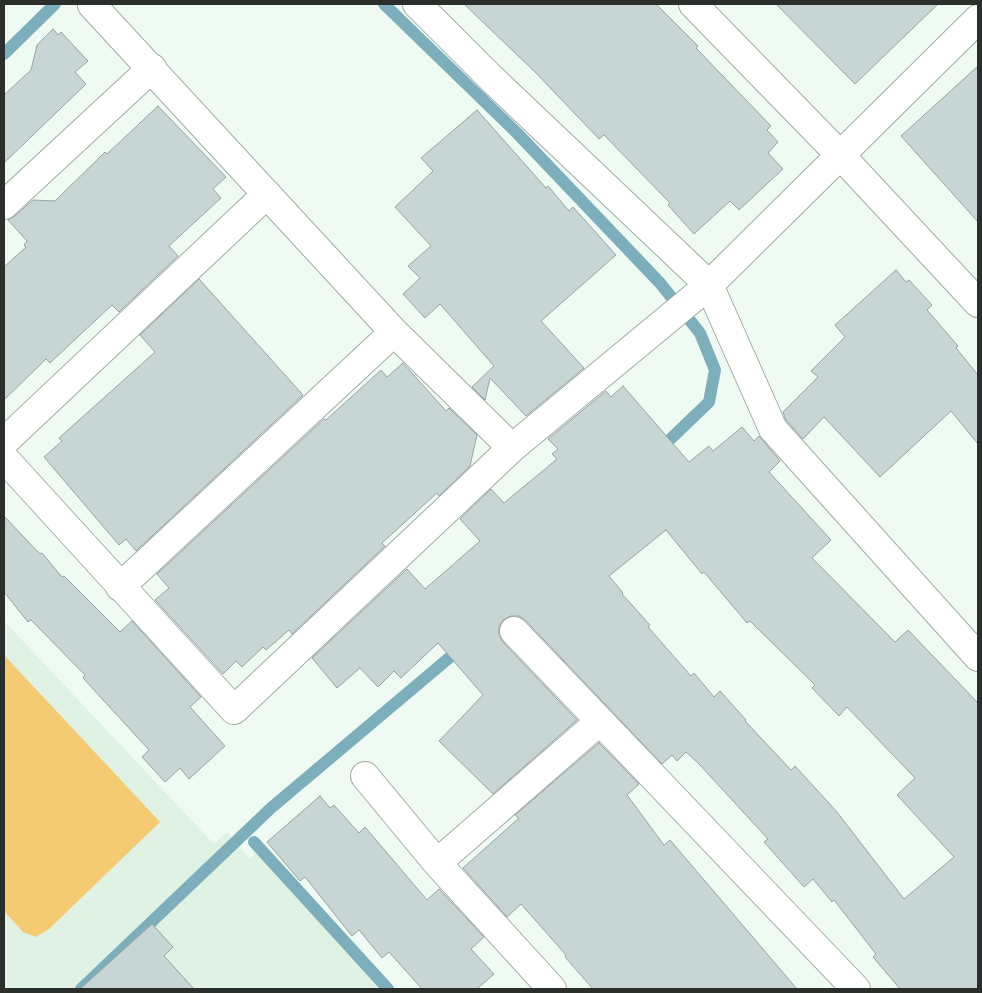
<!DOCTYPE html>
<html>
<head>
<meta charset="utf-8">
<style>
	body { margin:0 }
	#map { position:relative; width:982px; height:993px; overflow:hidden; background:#effbf2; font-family:Overpass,sans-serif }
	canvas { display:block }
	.frame { position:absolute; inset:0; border:5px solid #2b2f2c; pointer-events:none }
</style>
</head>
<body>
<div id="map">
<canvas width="982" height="993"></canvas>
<div class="frame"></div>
</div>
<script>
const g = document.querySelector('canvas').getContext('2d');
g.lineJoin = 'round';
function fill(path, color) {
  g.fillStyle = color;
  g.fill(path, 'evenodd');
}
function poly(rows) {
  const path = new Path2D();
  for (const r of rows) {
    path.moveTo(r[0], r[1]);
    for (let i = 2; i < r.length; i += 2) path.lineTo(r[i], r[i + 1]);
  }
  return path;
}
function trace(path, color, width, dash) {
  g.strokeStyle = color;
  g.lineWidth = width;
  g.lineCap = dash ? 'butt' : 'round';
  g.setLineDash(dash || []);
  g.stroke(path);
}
fill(poly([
	[4,621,214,844,227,832,250,859,260,849,384,989,4,989]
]), '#e0f2e4');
fill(poly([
	[4,655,160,822,49,929,36,937,23,932,4,911]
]), '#f4cb73');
trace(poly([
	[384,4,517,133,660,283,700,333,715,370,709,402,658,451],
	[4,54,55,4],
	[254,842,388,989],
	[81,989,271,808,462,647]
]), '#7caebb', 12);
const building = poly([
	[464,4,656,4,698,46,696,48,771,126,767,130,778,142,768,153,783,169,739,210,730,201,694,234,668,205,670,203,604,135,599,139,536,73,464,4],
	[776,4,938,4,855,84,776,4],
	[53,29,58,35,61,32,88,61,75,72,86,84,4,163,4,95,31,70,37,45,53,29],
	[978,66,978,222,901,136,978,66],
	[158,106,226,177,213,189,221,198,169,246,178,256,119,312,112,305,50,363,46,359,4,400,4,267,26,247,24,245,27,241,8,220,15,216,33,200,55,201,105,152,107,154,158,106],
	[477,110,546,188,548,186,569,211,573,207,616,255,541,321,584,368,526,416,490,378,485,400,472,387,494,366,440,304,425,318,403,294,420,278,408,266,431,246,395,207,433,171,421,158,477,110],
	[896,270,906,282,909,280,932,305,927,310,958,346,956,348,978,375,978,444,951,411,880,477,824,417,803,439,786,420,783,412,818,377,811,371,845,337,835,325,896,270],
	[199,279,303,395,136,551,126,539,119,545,44,457,62,441,59,438,155,352,140,335,199,279],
	[403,363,446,411,449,408,477,435,470,466,439,496,437,493,382,543,385,546,292,634,289,630,266,650,263,647,242,667,236,661,223,674,155,600,169,588,157,574,324,419,326,420,381,370,387,377,403,363],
	[623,386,689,462,709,446,713,451,742,427,754,441,759,436,780,461,769,472,831,540,812,558,895,642,908,630,978,703,978,989,900,989,873,957,876,954,834,900,832,902,813,879,804,887,764,842,768,839,699,764,686,752,677,761,672,755,662,764,525,620,519,616,511,616,503,620,499,627,499,634,502,641,577,720,493,794,439,741,483,695,438,643,401,678,394,671,378,687,360,668,337,688,312,658,407,569,425,589,480,541,460,519,491,489,504,503,557,459,552,454,558,449,548,439,606,391,611,397,623,386],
	[666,530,702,574,704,572,747,623,750,621,815,685,812,688,839,716,847,707,915,778,897,795,954,857,904,899,837,812,795,766,791,770,745,721,746,720,720,691,714,697,694,673,691,676,648,627,650,625,622,594,623,593,609,576,666,530],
	[4,516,40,554,42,553,62,577,64,576,120,632,132,621,201,697,190,707,225,746,189,779,180,768,165,782,142,757,149,750,83,678,85,675,31,620,28,622,4,592,4,516],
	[599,743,639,784,627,795,664,845,670,840,797,989,593,989,565,957,566,955,521,904,507,917,463,868,519,818,515,815,599,743],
	[320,796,330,808,334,805,359,833,365,827,427,900,439,889,484,937,471,949,494,974,477,989,422,989,389,952,382,958,359,930,352,936,305,877,300,881,267,842,320,796],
	[152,924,173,947,164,956,194,989,80,989,152,924]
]);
fill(building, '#c7d6d4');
trace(building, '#95a4a1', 1);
const street = poly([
	[417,4,492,79,709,285,773,429,978,657],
	[693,4,841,156,978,303],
	[92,5,394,332,512,448],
	[4,205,152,68],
	[4,442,267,194],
	[4,458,234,710,512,448,709,285,978,19],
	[120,587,394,332],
	[514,631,856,989],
	[365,776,437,863,552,989],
	[437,863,600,721]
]);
trace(street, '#a2aca4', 30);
trace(street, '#fff', 28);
</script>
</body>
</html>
